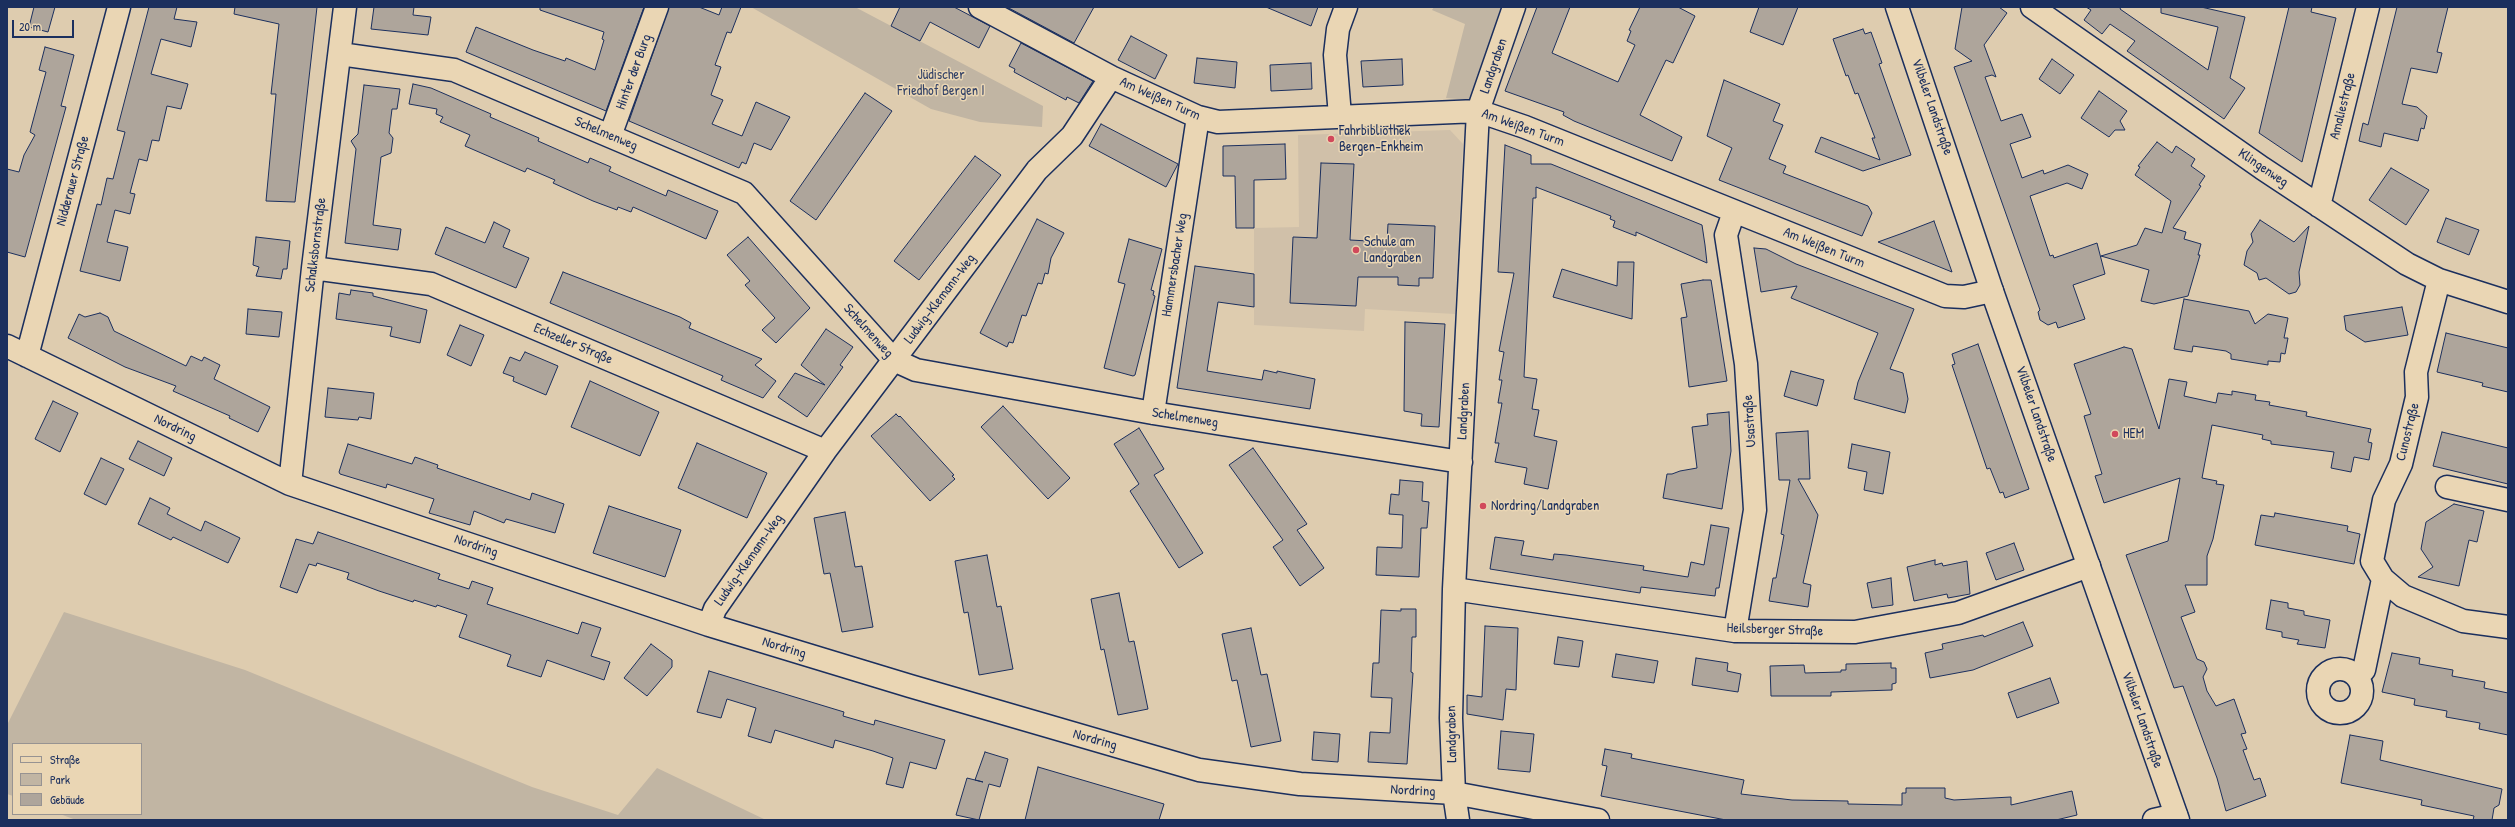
<!DOCTYPE html>
<html>
<head>
<meta charset="utf-8">
<style>
	body { margin:0 }
	#map { position:relative; width:2515px; height:827px; overflow:hidden; background:#deccaf; font-family:"Patrick Hand",sans-serif }
	canvas { display:block }
	.frame { position:absolute; inset:0; border:8px solid #1b2f5e; pointer-events:none }
	.legend { position:absolute; left:12px; top:743px; width:130px; height:72px; box-sizing:border-box; background:#ead6b4; border:1px solid #979392; margin:0; padding:5px 7px; list-style:none; font-size:12px; color:#1b2f5e }
	.legend li { display:flex; align-items:center; gap:8px; height:20px }
	.legend b { width:20px; border:1px solid #979392 }
	.scale { position:absolute; left:12px; top:20px; width:62px; height:18px; box-sizing:border-box; border:2px solid #1b2f5e; border-top:0; padding-left:5px; font-size:12px; line-height:14px; white-space:nowrap; color:#1b2f5e; -webkit-text-stroke:3px #ead6b4; paint-order:stroke }
</style>
</head>
<body>
<div id="map">
<canvas width="2515" height="827"></canvas>
<div class="frame"></div>
<ul class="legend">
<li><b style="height:5px;background:#ead6b4"></b>Straße</li>
<li><b style="height:11px;background:#c1b5a3"></b>Park</li>
<li><b style="height:11px;background:#aea59b"></b>Gebäude</li>
</ul>
<div class="scale">20 m</div>
</div>
<script>
const g = document.querySelector('canvas').getContext('2d');
g.lineJoin = 'round';
function fill(path, color) {
  g.fillStyle = color;
  g.fill(path, 'evenodd');
}
function poly(rows) {
  const path = new Path2D();
  for (const r of rows) {
    if (r.length === 3) {
      path.moveTo(r[0] + r[2], r[1]);
      path.arc(r[0], r[1], r[2], 0, 2 * Math.PI);
      continue;
    }
    path.moveTo(r[0], r[1]);
    for (let i = 2; i < r.length; i += 2) path.lineTo(r[i], r[i + 1]);
  }
  return path;
}
function trace(path, color, width, dash) {
  g.strokeStyle = color;
  g.lineWidth = width;
  g.lineCap = dash ? 'butt' : 'round';
  g.setLineDash(dash || []);
  g.stroke(path);
}
function drawText(font, color, halo, rows, align = 'center') {
  g.font = font + ' "Patrick Hand",sans-serif';
  g.lineWidth = 3;
  g.setLineDash([]);
  g.textBaseline = 'middle';
  g.strokeStyle = halo;
  g.fillStyle = color;
  for (const [text, x, y, turn = 0] of rows) {
    g.save();
    g.translate(x, y);
    g.rotate((+turn || 0) * Math.PI / 180);
    g.textAlign = isNaN(turn) ? turn : align;
    if (halo) g.strokeText(text, 0, 0);
    g.fillText(text, 0, 0);
    g.restore();
  }
}
fill(poly([
	[1450,130,1463,144,1455,314,1365,309,1364,331,1254,325,1254,228,1299,227,1298,135]
]), '#d0c0a9');
fill(poly([
	[751,7,855,7,1043,106,1042,127,980,122,931,109],
	[1434,7,1501,7,1470,100,1446,98,1465,24,1432,10],
	[64,612,245,670,532,787,618,815,657,768,766,820,76,820,60,814,141,814,141,744,13,744,13,796,7,794,7,725]
]), '#c1b5a3');
const building = poly([
	[34,7,55,7,48,32,29,27,34,7],
	[149,7,177,7,174,19,197,22,191,47,161,39,151,74,188,84,181,109,167,106,159,141,152,140,147,161,139,159,130,193,135,194,130,214,115,210,107,242,128,247,120,281,80,271,97,204,101,205,107,178,113,179,125,132,117,130,149,7],
	[235,7,317,7,295,202,266,201,276,94,271,94,279,24,234,14,235,7],
	[374,7,414,7,413,15,431,17,428,35,371,29,374,7],
	[540,7,644,7,606,111,466,52,476,27,533,50,565,61,566,58,595,70,604,40,602,39,604,32,540,10,540,7],
	[669,7,699,7,719,15,722,7,741,7,731,33,727,32,715,65,721,67,711,95,723,100,712,124,742,136,756,102,790,117,771,150,754,143,746,164,742,162,739,168,629,121,669,7],
	[900,7,954,7,990,26,979,48,930,22,920,41,891,26,900,7],
	[1007,7,1094,7,1074,43,1007,7],
	[1266,7,1318,7,1311,26,1266,7],
	[1537,7,1570,7,1552,53,1618,82,1635,45,1627,41,1631,31,1629,30,1640,7,1678,7,1695,16,1673,63,1666,60,1640,115,1682,137,1672,161,1574,121,1563,115,1564,112,1505,91,1537,7],
	[1759,7,1798,7,1783,45,1750,32,1759,7],
	[1962,7,1999,7,2007,13,1984,45,1996,77,1992,75,1985,77,2001,121,2022,114,2031,137,2010,144,2022,178,2043,170,2044,174,2068,165,2088,174,2082,189,2067,183,2030,196,2050,256,2053,255,2054,258,2097,243,2105,274,2073,285,2085,319,2058,328,2056,322,2048,325,2040,320,2038,312,2040,310,1954,67,1972,61,1955,49,1962,7],
	[2086,7,2121,7,2120,9,2208,70,2218,27,2161,13,2161,7,2201,7,2245,17,2230,78,2245,88,2224,119,2127,51,2135,41,2110,24,2102,34,2084,20,2091,10,2086,7],
	[2289,7,2312,7,2311,12,2336,18,2302,162,2259,133,2289,7],
	[2397,7,2448,7,2437,52,2442,53,2437,73,2411,68,2402,104,2417,107,2427,116,2424,129,2421,128,2418,141,2384,133,2381,147,2359,141,2363,123,2368,125,2397,7],
	[1863,29,1865,34,1871,32,1882,63,1879,64,1911,155,1863,171,1815,152,1821,137,1880,160,1872,138,1875,138,1858,93,1855,94,1848,75,1846,76,1833,39,1863,29],
	[1131,36,1167,55,1155,79,1118,60,1131,36],
	[1021,43,1093,81,1079,103,1067,97,1066,100,1014,72,1015,69,1009,66,1021,43],
	[45,47,74,55,61,106,66,107,25,257,7,252,7,169,19,172,24,155,35,135,30,132,46,72,39,70,45,47],
	[1197,58,1237,62,1235,88,1194,83,1197,58],
	[1402,59,1403,85,1363,87,1361,61,1402,59],
	[2052,59,2074,75,2060,94,2039,79,2052,59],
	[1311,63,1312,89,1271,91,1270,65,1311,63],
	[1724,80,1780,104,1773,121,1783,125,1769,159,1786,166,1783,173,1868,206,1872,213,1862,236,1719,180,1732,148,1707,136,1724,80],
	[413,84,431,88,491,114,490,117,539,138,538,141,588,163,590,158,611,167,609,171,666,196,668,190,718,211,706,239,633,207,631,212,618,207,617,210,593,201,553,183,555,180,527,168,525,172,465,146,470,135,440,122,443,117,436,114,437,109,409,104,413,84],
	[364,85,400,89,397,109,392,109,389,133,393,138,391,153,381,157,373,225,401,229,398,250,345,243,356,149,351,141,358,134,364,85],
	[2099,91,2127,111,2120,121,2125,130,2115,130,2109,137,2081,118,2099,91],
	[865,93,892,111,816,220,790,201,865,93],
	[1101,124,1178,164,1166,187,1089,146,1101,124],
	[2157,142,2172,153,2176,146,2195,159,2191,166,2205,176,2199,185,2201,186,2173,228,2186,232,2184,239,2201,244,2198,255,2200,255,2188,296,2154,304,2141,301,2149,270,2101,256,2137,245,2145,228,2162,233,2171,201,2135,175,2140,167,2138,166,2157,142],
	[1285,144,1286,179,1254,180,1254,228,1236,228,1235,176,1223,176,1223,146,1285,144],
	[1505,145,1531,155,1531,164,1551,164,1702,225,1705,245,1707,263,1636,232,1636,236,1613,227,1615,221,1610,219,1611,216,1536,187,1536,198,1533,198,1524,377,1537,379,1532,409,1539,410,1534,436,1557,441,1548,489,1524,484,1527,468,1495,462,1499,443,1495,443,1502,403,1498,403,1502,380,1499,380,1504,352,1499,351,1514,273,1498,272,1505,145],
	[975,156,1001,175,919,280,894,261,975,156],
	[1321,163,1354,164,1350,240,1387,242,1388,224,1435,226,1433,278,1419,278,1419,286,1398,285,1398,277,1358,277,1356,306,1290,303,1293,237,1317,238,1321,163],
	[2391,168,2429,190,2406,225,2369,200,2391,168],
	[2446,218,2479,230,2469,255,2437,242,2446,218],
	[1037,219,1064,233,1051,258,1048,274,1045,273,1042,284,1038,283,1026,316,1022,315,1013,343,1009,342,1007,347,980,333,1037,219],
	[2260,220,2294,242,2309,226,2299,272,2300,285,2296,292,2289,294,2266,278,2259,280,2257,273,2244,265,2247,251,2253,242,2251,234,2260,220],
	[1934,221,1952,272,1878,242,1903,233,1934,221],
	[494,222,510,230,503,247,529,258,516,288,435,254,446,227,485,243,494,222],
	[256,237,290,241,287,269,283,269,281,279,256,276,259,267,253,265,256,237],
	[748,237,810,308,776,343,762,330,775,318,745,285,750,281,727,255,748,237],
	[1129,239,1162,249,1151,290,1154,291,1153,295,1155,296,1135,375,1133,376,1104,368,1125,284,1118,282,1129,239],
	[1754,248,1766,249,1796,264,1914,309,1890,369,1903,373,1908,399,1905,413,1854,399,1858,382,1878,333,1791,298,1797,286,1761,292,1754,248],
	[1618,262,1634,262,1632,319,1553,297,1562,269,1617,286,1618,262],
	[1195,266,1254,274,1254,307,1218,302,1207,371,1262,380,1264,370,1277,373,1277,371,1315,379,1310,409,1177,388,1195,266],
	[563,272,680,317,691,323,689,328,762,359,755,365,776,381,763,398,721,380,723,376,550,303,563,272],
	[1703,280,1711,280,1727,381,1689,387,1681,318,1687,317,1681,284,1703,280],
	[351,290,373,293,373,296,427,310,420,343,390,336,392,327,336,319,339,293,350,295,351,290],
	[2184,299,2249,311,2255,324,2268,314,2288,318,2284,338,2288,338,2285,354,2281,353,2280,362,2268,361,2268,365,2231,359,2231,354,2226,351,2193,346,2192,352,2174,349,2184,299],
	[2402,307,2408,335,2365,342,2346,330,2344,316,2402,307],
	[248,309,282,312,279,337,246,334,248,309],
	[100,313,108,317,114,331,186,366,191,356,202,361,204,357,220,365,214,379,270,407,258,432,229,418,230,416,173,391,176,386,125,367,68,338,79,314,85,317,100,313],
	[1405,322,1445,324,1439,427,1421,426,1422,414,1404,411,1405,322],
	[460,325,484,335,471,366,447,355,460,325],
	[826,329,853,347,840,365,843,367,807,417,778,397,795,373,825,385,801,365,826,329],
	[2446,333,2508,348,2508,392,2482,386,2483,383,2437,372,2446,333],
	[1978,344,2029,489,2005,498,2003,492,2000,493,1990,468,1987,469,1952,365,1955,364,1952,354,1978,344],
	[2124,347,2132,349,2159,429,2169,379,2187,382,2184,396,2216,403,2218,393,2232,395,2232,391,2256,395,2255,400,2270,402,2269,405,2307,412,2306,416,2371,429,2368,442,2372,443,2369,460,2354,457,2351,472,2331,468,2334,452,2271,444,2271,441,2262,439,2263,435,2212,425,2202,478,2217,481,2216,484,2224,485,2213,539,2207,556,2207,585,2185,585,2195,612,2181,617,2197,659,2204,662,2207,669,2203,677,2207,691,2216,706,2234,699,2246,733,2241,734,2247,749,2243,750,2254,780,2260,778,2266,796,2226,811,2217,778,2183,686,2174,688,2126,555,2168,541,2180,478,2104,503,2095,476,2102,474,2084,416,2091,414,2074,364,2124,347],
	[525,352,558,366,546,395,513,381,514,377,503,373,510,357,520,361,525,352],
	[1791,371,1824,380,1817,406,1784,396,1791,371],
	[590,381,659,412,640,456,571,427,590,381],
	[328,388,374,393,371,419,359,417,358,420,325,417,328,388],
	[53,401,78,413,60,452,35,439,53,401],
	[1003,406,1070,478,1048,499,981,427,1003,406],
	[1729,412,1731,451,1722,509,1663,498,1667,474,1672,474,1680,471,1697,468,1692,427,1708,425,1707,414,1729,412],
	[896,414,899,417,900,416,954,475,952,476,955,479,930,501,871,436,896,414],
	[1139,428,1164,469,1154,475,1203,553,1179,568,1130,491,1139,484,1114,444,1139,428],
	[1808,431,1810,479,1798,479,1818,515,1803,583,1811,585,1808,607,1769,601,1773,578,1776,578,1784,535,1781,534,1790,480,1779,480,1776,433,1808,431],
	[2442,432,2508,448,2508,484,2433,466,2442,432],
	[138,441,172,458,164,476,129,459,138,441],
	[697,443,767,473,747,518,678,488,697,443],
	[348,444,412,464,415,457,438,465,437,468,530,500,532,493,564,504,555,533,506,519,504,523,474,511,470,525,429,513,434,499,387,484,386,488,340,474,339,472,348,444],
	[1852,444,1890,452,1883,494,1864,490,1867,472,1848,468,1852,444],
	[1253,448,1307,524,1297,530,1324,568,1300,586,1273,547,1283,540,1229,465,1253,448],
	[101,458,124,469,106,505,84,494,101,458],
	[1400,480,1423,482,1422,501,1429,502,1427,528,1421,528,1419,577,1376,575,1377,547,1402,548,1403,515,1389,514,1391,494,1399,495,1400,480],
	[150,498,170,508,167,514,201,531,205,521,240,538,228,563,173,537,171,540,138,524,150,498],
	[2454,504,2484,511,2477,542,2469,540,2459,586,2418,577,2433,567,2421,549,2426,522,2454,504],
	[609,506,681,530,665,577,593,553,609,506],
	[845,512,855,567,862,566,873,627,842,632,830,573,824,574,814,518,845,512],
	[2275,513,2348,526,2347,531,2360,534,2354,564,2255,545,2261,515,2274,517,2275,513],
	[1711,525,1729,528,1719,588,1716,588,1715,596,1641,587,1640,593,1490,569,1495,537,1524,541,1521,555,1553,560,1554,554,1566,555,1644,566,1643,570,1688,577,1691,562,1704,565,1711,525],
	[318,532,440,574,438,579,469,589,472,581,493,588,487,604,524,616,578,634,582,622,601,628,591,656,610,662,604,680,547,660,541,677,507,666,511,655,459,637,467,615,437,605,436,607,414,600,413,602,379,591,347,579,349,573,317,563,316,566,309,564,297,593,280,587,296,539,313,544,318,532],
	[2014,543,2024,570,1996,580,1986,553,2014,543],
	[987,555,997,607,1001,606,1013,669,979,675,968,612,964,613,955,561,987,555],
	[1935,560,1935,565,1942,563,1943,566,1967,561,1970,594,1948,598,1947,594,1914,601,1907,567,1935,560],
	[1891,578,1893,605,1872,608,1867,583,1891,578],
	[1119,593,1129,642,1134,641,1148,709,1118,715,1104,649,1101,650,1091,599,1119,593],
	[2271,600,2288,603,2288,608,2304,611,2304,615,2330,620,2325,648,2297,644,2299,640,2282,637,2282,632,2266,629,2271,600],
	[1401,609,1416,609,1416,637,1412,637,1411,672,1413,673,1407,764,1368,762,1370,732,1390,733,1392,698,1371,697,1373,663,1379,663,1381,610,1401,611,1401,609],
	[2023,622,2033,646,1973,670,1930,678,1925,653,1943,649,1942,644,1983,635,1984,637,2023,622],
	[1485,626,1518,628,1516,690,1506,689,1503,720,1467,714,1467,695,1482,697,1485,626],
	[1251,628,1261,675,1267,674,1281,741,1251,747,1237,680,1232,681,1222,634,1251,628],
	[1558,637,1583,641,1579,667,1554,664,1558,637],
	[651,644,672,660,672,667,647,696,624,678,651,644],
	[2392,653,2420,658,2419,664,2453,670,2452,676,2485,682,2484,688,2508,693,2508,735,2479,729,2480,723,2446,717,2447,711,2414,705,2415,699,2382,692,2392,653],
	[1616,654,1658,661,1654,683,1612,677,1616,654],
	[1696,658,1728,663,1727,671,1741,674,1738,692,1692,685,1696,658],
	[1891,663,1891,668,1896,668,1896,683,1892,684,1892,690,1831,692,1831,696,1771,696,1770,666,1804,665,1805,673,1841,672,1841,670,1846,670,1846,664,1891,663],
	[709,671,844,712,843,716,874,725,875,720,945,740,936,769,910,762,903,788,886,784,893,758,873,751,835,740,833,748,775,730,771,743,748,736,756,708,727,699,721,718,697,712,709,671],
	[2050,678,2059,703,2017,718,2008,693,2050,678],
	[1501,731,1534,734,1530,772,1498,769,1501,731],
	[1314,732,1340,734,1338,762,1312,760,1314,732],
	[2350,735,2383,741,2380,760,2502,789,2499,805,2494,808,2492,820,2473,820,2474,816,2421,805,2422,800,2341,783,2350,735],
	[1605,749,1632,754,1631,758,1744,780,1741,794,1792,800,1848,801,1848,804,1902,805,1902,793,1906,793,1906,788,1945,788,1945,798,1954,800,2011,797,2011,805,2072,791,2077,815,2056,820,1726,820,1601,796,1607,766,1602,765,1605,749],
	[985,752,1008,759,1000,787,989,784,979,820,956,815,967,778,983,782,975,780,985,752],
	[1038,767,1164,804,1159,820,1025,820,1038,767]
]);
fill(building, '#aea59b');
trace(building, '#1b2f5e', 1);
const minor = poly([
	[980,7,1111,77,1198,117,1218,122,1478,111,1525,127,1945,296,1964,297,1992,291],
	[2032,7,2262,168,2407,264,2439,280,2508,302],
	[340,54,454,70,744,193,894,360,916,370,1153,413,1461,462],
	[1340,116,1335,55,1338,29,1346,7],
	[610,136,657,7],
	[2319,206,2368,7],
	[1734,212,1726,235,1746,364,1755,510,1735,631],
	[313,268,431,284,825,451],
	[7,346,290,484,709,625,910,686,1199,770,1300,784,1454,793,1598,820],
	[27,356,119,7],
	[1153,413,1198,117],
	[290,484,313,268,345,7],
	[2447,487,2508,500],
	[2383,579,2403,596,2463,621,2508,627],
	[1454,589,1735,631,1855,632,1958,613,2089,566],
	[709,625,715,609,825,451,1037,170,1072,136,1111,77],
	[2340,691,22],
	[2358,676,2364,670,2383,579,2372,561,2384,500,2401,464,2417,397,2416,372,2439,280],
	[1458,820,1454,793,1451,718,1454,589,1478,111,1514,7],
	[2154,820,2176,815]
]);
const secondary = poly([
	[1897,7,1992,291,2178,820]
]);
trace(minor, '#1b2f5e', 25);
trace(secondary, '#1b2f5e', 25);
trace(minor, '#ead6b4', 22);
trace(secondary, '#ead6b4', 22);
for (const [x, y, r, color] of [
	[1331,139,4,"#d1495b"],
	[1356,250,4,"#d1495b"],
	[2115,434,4,"#d1495b"],
	[1483,506,4,"#d1495b"]
]) {
  const dot = new Path2D();
  dot.arc(x, y, r, 0, 2 * Math.PI);
  g.fillStyle = color;
  g.fill(dot);
  trace(dot, '#ead6b4', 1.5);
}
drawText('14px', '#1b2f5e', '#ead6b4', [
	["Landgraben",1494,66,-71],
	["Hinter der Burg",634,72,-70],
	["Am Weißen Turm",1160,99,24],
	["Amaliestraße",2343,106,-76],
	["Vilbeler Landstraße",1932,107,71],
	["Am Weißen Turm",1523,128,20],
	["Schelmenweg",606,134,23],
	["Klingenweg",2263,168,34],
	["Nidderauer Straße",73,181,-75],
	["Schalksbornstraße",316,245,-83],
	["Am Weißen Turm",1824,248,22],
	["Hammersbacher Weg",1175,265,-81],
	["Ludwig-Klemann-Weg",940,299,-53],
	["Schelmenweg",868,331,48],
	["Echzeller Straße",573,344,23],
	["Landgraben",1464,411,-87],
	["Vilbeler Landstraße",2036,414,71],
	["Schelmenweg",1185,418,9],
	["Usastraße",1750,421,-94],
	["Nordring",175,428,26],
	["Cunostraße",2408,432,-76],
	["Nordring",476,546,19],
	["Ludwig-Klemann-Weg",749,560,-55],
	["Heilsberger Straße",1775,630,2],
	["Nordring",784,648,17],
	["Vilbeler Landstraße",2142,720,71],
	["Landgraben",1452,734,-91],
	["Nordring",1095,740,16],
	["Nordring",1413,791,3]
]);
drawText('14px', '#344368', '#ead6b4', [
	["Jüdischer",941,75],
	["Friedhof Bergen I",941,91]
]);
drawText('14px', '#1b2f5e', '#ead6b4', [
	["Fahrbibliothek",1339,131],
	["Bergen-Enkheim",1339,147],
	["Schule am",1364,242],
	["Landgraben",1364,258],
	["HEM",2123,434],
	["Nordring/Landgraben",1491,506]
], 'left');
</script>
</body>
</html>
